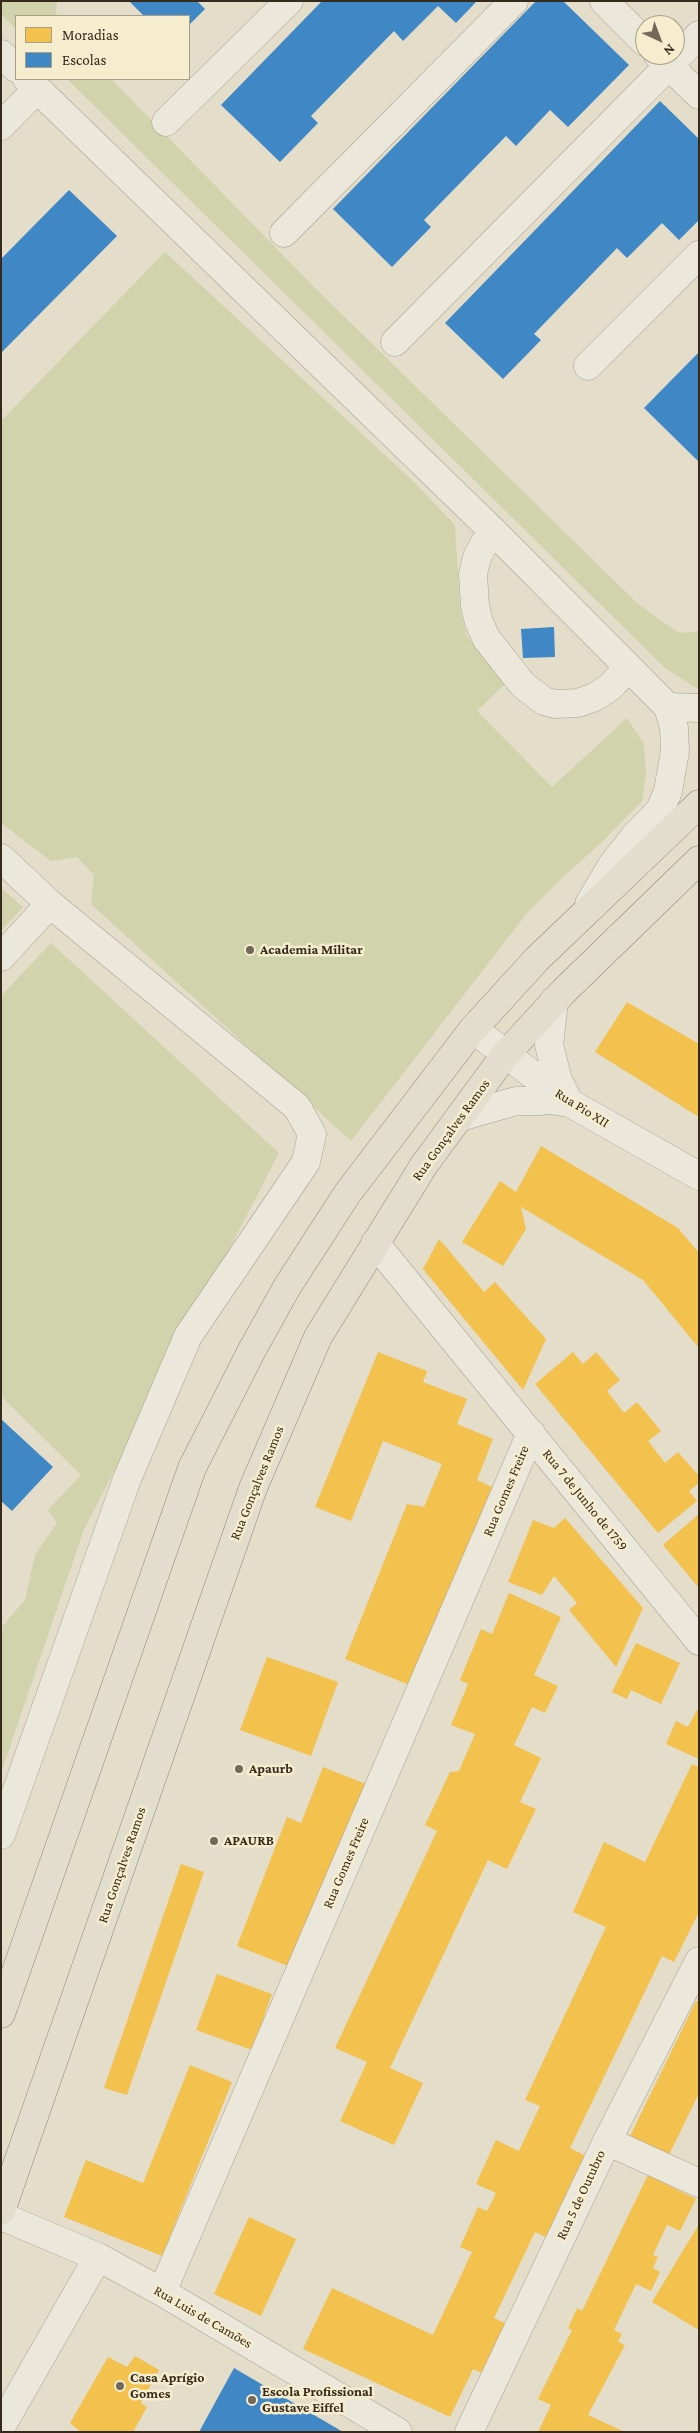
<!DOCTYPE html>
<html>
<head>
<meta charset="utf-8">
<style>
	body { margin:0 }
	#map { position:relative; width:700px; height:2433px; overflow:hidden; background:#e3ddc9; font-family:"Crimson Pro",serif }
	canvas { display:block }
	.frame { position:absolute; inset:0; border:2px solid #352a1c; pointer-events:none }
	.legend { position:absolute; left:15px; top:15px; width:175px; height:65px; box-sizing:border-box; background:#f5edce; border:1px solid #a89f87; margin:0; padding:6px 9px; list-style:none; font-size:15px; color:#352a1c }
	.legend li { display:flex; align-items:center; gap:10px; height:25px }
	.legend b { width:25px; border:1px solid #a89f87 }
	.north { position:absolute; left:635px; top:15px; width:50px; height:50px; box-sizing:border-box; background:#f5edce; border:1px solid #a89f87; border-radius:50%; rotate:137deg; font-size:14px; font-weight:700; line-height:20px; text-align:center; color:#352a1c }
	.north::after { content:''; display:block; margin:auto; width:18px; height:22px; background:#726959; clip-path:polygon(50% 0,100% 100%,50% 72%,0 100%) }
</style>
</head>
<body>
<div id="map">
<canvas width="700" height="2433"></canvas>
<div class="frame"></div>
<ul class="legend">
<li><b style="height:14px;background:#f2c14e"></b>Moradias</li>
<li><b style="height:14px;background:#3f88c5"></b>Escolas</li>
</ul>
<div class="north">N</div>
</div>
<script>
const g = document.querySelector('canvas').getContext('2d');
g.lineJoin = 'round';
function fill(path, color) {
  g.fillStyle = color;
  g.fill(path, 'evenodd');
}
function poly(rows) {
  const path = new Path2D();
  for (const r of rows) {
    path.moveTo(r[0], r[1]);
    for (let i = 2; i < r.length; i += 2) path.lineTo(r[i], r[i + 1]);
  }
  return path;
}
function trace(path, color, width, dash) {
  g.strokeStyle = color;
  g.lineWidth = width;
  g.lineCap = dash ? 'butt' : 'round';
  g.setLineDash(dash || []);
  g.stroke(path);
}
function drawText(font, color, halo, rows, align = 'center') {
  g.font = font + ' "Crimson Pro",serif';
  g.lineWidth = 5;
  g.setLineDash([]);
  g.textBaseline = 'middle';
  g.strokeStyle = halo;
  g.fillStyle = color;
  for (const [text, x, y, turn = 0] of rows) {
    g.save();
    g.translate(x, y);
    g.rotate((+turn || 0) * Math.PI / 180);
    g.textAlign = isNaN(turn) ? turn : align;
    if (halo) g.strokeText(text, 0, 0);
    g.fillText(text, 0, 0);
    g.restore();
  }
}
fill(poly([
	[1,1,57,1,56,16,16,16,16,29,1,14],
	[67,79,111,79,313,286,637,603,679,633,699,631,699,688,694,687,664,667],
	[165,252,415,483,455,525,460,610,467,636,505,684,477,711,552,787,627,718,644,744,646,774,642,801,602,842,564,876,527,913,351,1141,91,904,94,875,77,857,51,861,1,823,1,421],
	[1,888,23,907,1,931],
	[51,943,279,1153,84,1529,1,1773,1,1628,25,1600,35,1555,57,1523,48,1510,81,1475,1,1396,1,996]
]), '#d0d3ab');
fill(poly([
	[627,1002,699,1044,699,1117,595,1052],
	[541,1146,678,1228,699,1253,699,1348,643,1280,521,1207,526,1229,503,1266,462,1242,500,1181,516,1192],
	[439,1239,484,1292,495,1282,546,1339,523,1390,423,1269],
	[378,1352,427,1371,423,1382,467,1399,457,1424,493,1439,477,1480,492,1487,412,1686,345,1659,407,1504,424,1507,442,1464,383,1441,351,1521,315,1507],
	[573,1352,583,1364,596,1352,620,1380,607,1391,615,1401,624,1413,637,1402,661,1431,648,1441,665,1463,678,1452,699,1476,699,1483,689,1491,697,1501,658,1533,535,1384],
	[699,1514,699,1588,663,1545],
	[565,1518,643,1608,616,1667,569,1610,577,1603,554,1576,542,1595,508,1582,533,1520,554,1528],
	[509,1593,561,1617,534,1675,558,1686,545,1713,532,1707,514,1745,541,1758,520,1802,536,1809,507,1869,488,1860,390,2068,423,2083,394,2145,340,2121,367,2062,335,2048,437,1831,425,1825,450,1772,459,1771,475,1734,451,1725,468,1684,460,1680,481,1629,492,1634],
	[636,1643,680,1663,661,1704,631,1690,627,1699,612,1692],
	[267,1657,338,1682,311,1756,240,1730],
	[697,1710,699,1711,699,1759,666,1744,676,1721,688,1727],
	[692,1764,699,1767,699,1912,674,1962,662,1956,570,2148,588,2157,548,2238,535,2232,494,2318,507,2324,484,2374,473,2369,450,2417,303,2349,332,2288,433,2335,472,2252,460,2247,478,2207,487,2211,496,2193,476,2184,496,2140,519,2151,540,2106,525,2100,606,1927,573,1912,604,1842,645,1862],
	[323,1767,366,1784,293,1968,237,1946,287,1817,301,1823],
	[181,1864,204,1872,127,2095,104,2088],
	[217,1974,272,1994,252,2050,196,2030],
	[696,2001,699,2002,699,2093,669,2155,630,2136],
	[190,2065,232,2082,162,2256,64,2217,86,2160,143,2183],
	[648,2175,696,2199,680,2231,667,2225,653,2255,658,2257,653,2268,660,2272,651,2291,636,2284,614,2330,622,2334,618,2342,625,2345,588,2415,625,2432,538,2432,551,2405,538,2399,572,2330,568,2328,577,2308,582,2311],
	[249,2217,296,2239,261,2316,214,2294],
	[699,2224,699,2330,652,2302],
	[135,2356,159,2370,141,2403,147,2407,133,2432,81,2432,70,2423,108,2357,127,2367]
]), '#f2c14e');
fill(poly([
	[129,1,197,1,205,9,189,25,189,16,144,16],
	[322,1,477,1,456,23,438,6,403,41,394,31,311,116,318,123,280,162,221,105],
	[536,1,563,1,629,65,568,127,550,110,516,146,506,136,424,220,431,227,392,267,333,209],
	[660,101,699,139,699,220,679,240,662,223,627,258,617,248,534,334,541,340,503,379,445,323],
	[69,190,117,236,1,353,1,259],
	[699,352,699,462,644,408],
	[554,627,555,657,523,658,521,629],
	[1,1419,53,1467,12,1511,1,1501],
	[234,2368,343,2432,199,2432]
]), '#3f88c5');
const minor = poly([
	[604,1,645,42],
	[1,54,16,68],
	[658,55,699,95],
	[27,79,495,533,668,707],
	[166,122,289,1],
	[1,126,37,89],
	[284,233,514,1],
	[395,342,699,35],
	[588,366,699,255],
	[495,533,484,544,477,557,473,574,475,606,479,622,486,638,523,685,544,701,555,704,578,703,595,697,610,687,628,668],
	[1,858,50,904,1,957],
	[589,904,612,865,635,836,660,810,668,791,675,751,674,728,668,707,699,708],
	[554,1001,549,1045,558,1080,569,1102],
	[473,1029,570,1103,699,1176],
	[460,1117,516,1101,542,1101,542,1099,570,1103],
	[375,1243,699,1641],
	[1,1835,127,1479,188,1336,306,1162,312,1134,297,1107,50,904],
	[607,2141,699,2183],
	[1,2216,98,2257,162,2292,398,2432],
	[162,2292,531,1433],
	[1,2427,98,2257],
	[469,2432,607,2141,699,1961]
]);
const major = poly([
	[1,2014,192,1468,252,1350,287,1287,347,1194,473,1029,537,959,699,804],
	[1,2211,253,1488,318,1337,424,1165,505,1055,564,991,699,860]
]);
trace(minor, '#a8a193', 29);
trace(major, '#8d877a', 29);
trace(minor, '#ebe7db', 28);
trace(major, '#e2ddcc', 28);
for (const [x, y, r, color] of [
	[250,950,5,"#726959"],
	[239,1769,5,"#726959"],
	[214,1841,5,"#726959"],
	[120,2386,5,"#726959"],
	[252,2400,5,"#726959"]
]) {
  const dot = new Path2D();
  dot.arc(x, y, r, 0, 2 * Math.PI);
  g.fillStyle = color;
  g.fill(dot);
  trace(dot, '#f5edce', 2);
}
drawText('bold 14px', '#352a1c', '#f5edce', [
	["Academia Militar",260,950],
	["Apaurb",249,1769],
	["APAURB",224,1841],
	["Casa Aprígio",130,2378],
	["Gomes",130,2394],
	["Escola Profissional",262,2392],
	["Gustave Eiffel",262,2408]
], 'left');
drawText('14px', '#352a1c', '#f5edce', [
	["Rua Pio XII",582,1108,32],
	["Rua Gonçalves Ramos",451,1130,-54],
	["Rua Gonçalves Ramos",257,1483,-68],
	["Rua Gomes Freire",506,1491,-67],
	["Rua 7 de Junho de 1759",585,1500,51],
	["Rua Gomes Freire",346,1863,-67],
	["Rua Gonçalves Ramos",122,1865,-71],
	["Rua 5 de Outubro",581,2195,-65],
	["Rua Luis de Camões",203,2317,30]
]);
</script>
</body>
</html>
